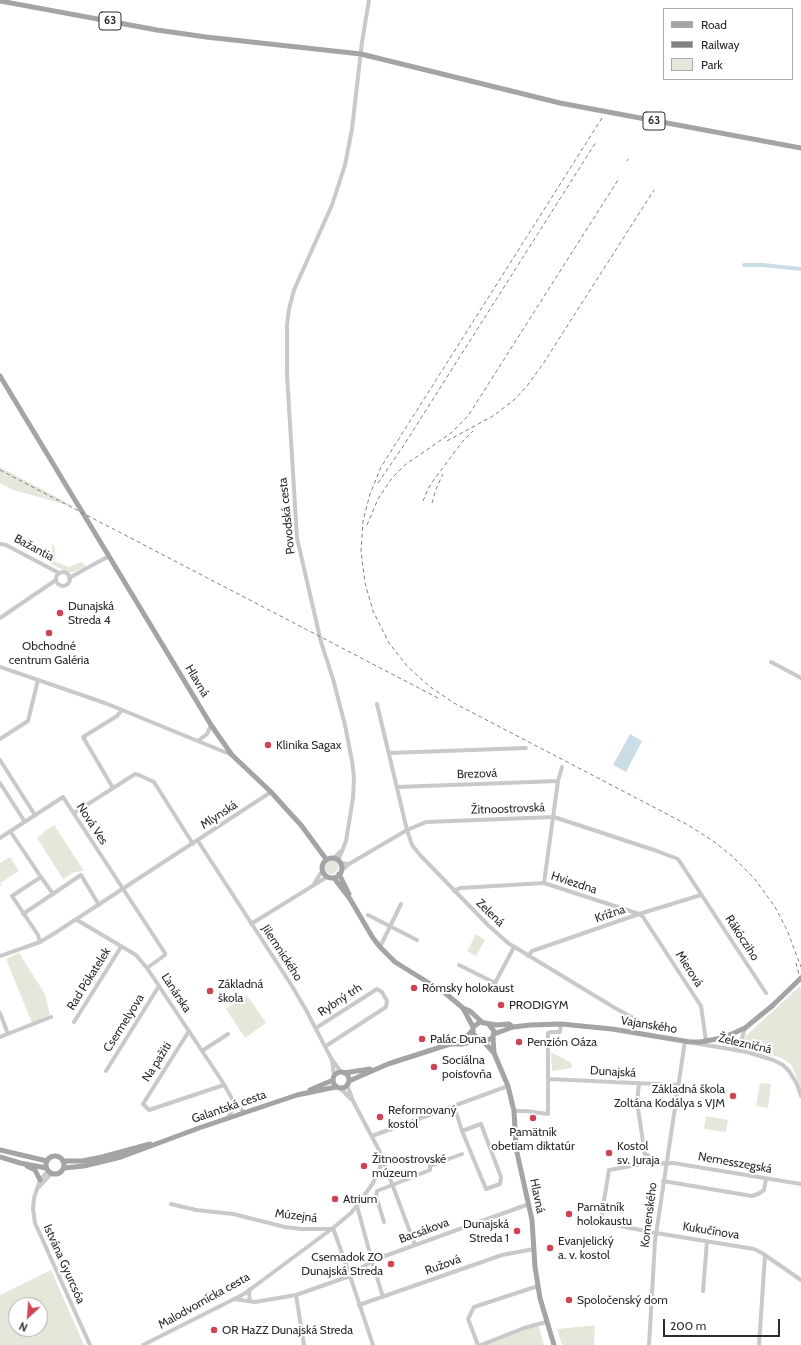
<!DOCTYPE html>
<html>
<head>
<meta charset="utf-8">
<style>
	body { margin:0 }
	#map { position:relative; width:801px; height:1345px; overflow:hidden; background:#fff; font-family:Cabin,sans-serif }
	canvas { display:block }
	.legend { position:absolute; left:663px; top:8px; width:130px; height:72px; box-sizing:border-box; background:#fff; border:1px solid #ababab; margin:0; padding:5px 7px; list-style:none; font-size:12px; color:#2c2c2c }
	.legend li { display:flex; align-items:center; gap:8px; height:20px }
	.legend b { width:20px; border:1px solid #ababab }
	.north { position:absolute; left:8px; top:1297px; width:40px; height:40px; box-sizing:border-box; background:#fff; border:1px solid #ababab; border-radius:50%; rotate:206deg; font-size:11px; font-weight:700; line-height:16px; text-align:center; color:#2c2c2c }
	.north::after { content:''; display:block; margin:auto; width:14px; height:18px; background:#ce4454; clip-path:polygon(50% 0,100% 100%,50% 72%,0 100%) }
	.scale { position:absolute; left:663px; top:1319px; width:117px; height:18px; box-sizing:border-box; border:2px solid #2c2c2c; border-top:0; padding-left:5px; font-size:12px; line-height:14px; white-space:nowrap; color:#2c2c2c; -webkit-text-stroke:3px #fff; paint-order:stroke }
</style>
</head>
<body>
<div id="map">
<canvas width="801" height="1345"></canvas>
<ul class="legend">
<li><b style="height:5px;background:#a4a4a4"></b>Road</li>
<li><b style="height:5px;background:#818181"></b>Railway</li>
<li><b style="height:11px;background:#e3e8db"></b>Park</li>
</ul>
<div class="north">N</div>
<div class="scale">200 m</div>
</div>
<script>
const g = document.querySelector('canvas').getContext('2d');
g.lineJoin = 'round';
function fill(path, color) {
  g.fillStyle = color;
  g.fill(path, 'evenodd');
}
function poly(rows) {
  const path = new Path2D();
  for (const r of rows) {
    if (r.length === 3) {
      path.moveTo(r[0] + r[2], r[1]);
      path.arc(r[0], r[1], r[2], 0, 2 * Math.PI);
      continue;
    }
    path.moveTo(r[0], r[1]);
    for (let i = 2; i < r.length; i += 2) path.lineTo(r[i], r[i + 1]);
  }
  return path;
}
function trace(path, color, width, dash) {
  g.strokeStyle = color;
  g.lineWidth = width;
  g.lineCap = dash ? 'butt' : 'round';
  g.setLineDash(dash || []);
  g.stroke(path);
}
function drawText(font, color, halo, rows, align = 'center') {
  g.font = font + ' Cabin,sans-serif';
  g.lineWidth = 4;
  g.setLineDash([]);
  g.textBaseline = 'middle';
  g.strokeStyle = halo;
  g.fillStyle = color;
  for (const [text, x, y, turn = 0] of rows) {
    g.save();
    g.translate(x, y);
    g.rotate((+turn || 0) * Math.PI / 180);
    g.textAlign = isNaN(turn) ? turn : align;
    if (halo) g.strokeText(text, 0, 0);
    g.fillText(text, 0, 0);
    g.restore();
  }
}
fill(poly([
	[0,467,75,507,13,490,0,483],
	[52,543,55,548,55,561,56,562,69,567,81,562,85,565,85,567,73,572,68,572,51,564],
	[54,825,84,871,74,872,63,879,37,838,44,833,43,832],
	[10,857,19,871,0,883,2,885,0,886,0,863],
	[331,867,7],
	[476,934,485,940,476,956,467,951],
	[19,953,45,994,50,1015,32,1023,6,959],
	[800,986,801,991,801,1088,791,1064,779,1057,751,1050,745,1046,744,1042,745,1037,750,1032],
	[247,995,266,1023,245,1038,226,1009],
	[551,1052,571,1063,572,1068,552,1071],
	[760,1083,771,1084,768,1108,756,1106],
	[706,1116,728,1120,726,1132,704,1129],
	[51,1270,84,1345,0,1345,0,1295],
	[16,1305,40,1305,40,1329,16,1329],
	[538,1324,544,1345,481,1345],
	[587,1326,595,1326,594,1345,562,1345,557,1329]
]), '#e3e8db');
fill(poly([
	[630,734,642,741,626,772,613,765]
]), '#cadce6');
trace(poly([
	[744,265,763,265,801,269]
]), '#cadce6', 4);
trace(poly([
	[0,544,6,545,59,573],
	[63,579,7],
	[69,578,109,556],
	[0,618,56,580],
	[771,662,801,678],
	[0,667,105,703,232,755],
	[377,704,407,830,412,845,420,855,488,925,508,943,615,1008,650,1027],
	[0,739,28,721,38,680],
	[198,741,207,734,211,725],
	[389,753,526,748],
	[0,760,35,815],
	[0,783,25,822],
	[397,787,558,781],
	[113,788,83,737,117,716,122,710],
	[74,813,132,776,135,774,139,775,154,782,193,844],
	[10,831,41,877,12,896,38,935,40,942],
	[0,838,63,797,165,953,165,955,147,968],
	[198,841,292,986,306,1010,331,1058,341,1072],
	[334,858,341,851],
	[338,861,346,841,353,798,354,777,352,761,345,725,333,679,321,642,297,538,287,375,287,325,289,309,294,290,332,205,345,165,352,129,362,42,369,0],
	[340,863,348,864],
	[341,871,349,864,407,830,426,822,554,817,657,851,678,859,766,993],
	[41,877,53,894],
	[544,883,558,781,562,767],
	[314,884,322,871],
	[454,891,460,888,544,883,639,914,643,917,701,1006,706,1041],
	[23,914,81,875,99,905],
	[368,915,417,940],
	[77,920,136,955,147,968,222,1081,234,1102,245,1113],
	[251,924,327,877],
	[380,947,401,904],
	[0,956,40,942,55,933,271,792],
	[528,956,532,951,639,914,701,895],
	[459,965,495,983,514,947],
	[0,1013,8,1034],
	[74,1022,121,947],
	[316,1028,377,989,382,992,387,1001,386,1007,326,1046],
	[745,1028,741,1042,746,1052],
	[189,1031,143,1104,149,1110,224,1085],
	[730,1035,737,1050],
	[0,1037,51,1017],
	[694,1043,747,1052,773,1060,783,1065,789,1071,797,1084,801,1096],
	[202,1051,228,1034],
	[332,1060,334,1076],
	[106,1071,159,986],
	[548,1079,678,1085],
	[639,1083,637,1102,645,1155,648,1155,650,1164],
	[347,1085,353,1101,380,1152,415,1245],
	[340,1088,351,1099],
	[454,1106,462,1131,486,1189,500,1184,501,1177,481,1124,462,1131],
	[514,1111,526,1111,548,1114,548,1033,552,1032,560,1032,561,1024],
	[228,1118,233,1108,234,1102],
	[372,1136,508,1086],
	[641,1164,673,1163,801,1184],
	[48,1171,40,1180,34,1198,33,1209,35,1223,90,1345],
	[663,1181,752,1196,758,1194,764,1190,766,1179],
	[39,1187,51,1174],
	[171,1204,196,1210,233,1214,285,1227,301,1229,331,1229],
	[357,1206,372,1261,383,1297],
	[384,1222,376,1196,377,1191,430,1170,430,1166,462,1154],
	[605,1223,602,1222,601,1219,609,1170,637,1165],
	[610,1224,656,1233,754,1249,762,1253,801,1280],
	[333,1228,350,1276,373,1345],
	[250,1289,249,1294,250,1301],
	[703,1291,707,1241],
	[296,1295,304,1345],
	[234,1299,255,1302,296,1295,350,1276,372,1261,382,1257,529,1204],
	[359,1305,502,1255,534,1249],
	[143,1345,244,1294,333,1228,351,1213,361,1200,373,1183,381,1165,382,1159],
	[478,1345,468,1319,474,1307,538,1286],
	[481,1345,524,1328,546,1322],
	[649,1345,655,1241,685,1041],
	[759,1345,765,1255]
]), '#c9c9c9', 4);
trace(poly([
	[0,1,157,30,206,37,361,54,560,103,801,148],
	[0,376,211,725,232,755,271,792,289,812,301,825,326,859],
	[332,868,10],
	[339,874,349,894],
	[334,878,350,899,373,938,380,947,395,962,445,993,463,1008,470,1011,483,1023],
	[463,1008,473,1027,473,1034,480,1040],
	[489,1025,494,1031,493,1037,494,1053,508,1086,514,1111,516,1148,532,1220,535,1267,540,1298,554,1345],
	[473,1027,480,1022,496,1025,509,1024,513,1027],
	[494,1034,513,1027,530,1025,561,1024,612,1029,690,1042,700,1042,722,1038,734,1033,745,1028,772,1006],
	[483,1041,494,1053],
	[451,1044,462,1044,480,1040,487,1041,493,1037],
	[341,1080,8],
	[344,1073,370,1069],
	[349,1081,388,1064,450,1044,467,1036,472,1031],
	[310,1090,333,1080],
	[0,1150,47,1161],
	[55,1165,9],
	[0,1157,20,1163,46,1168],
	[63,1161,82,1161,102,1157,150,1144],
	[27,1166,35,1170,40,1180],
	[64,1168,84,1166,121,1157,199,1128,297,1095,336,1087]
]), '#a4a4a4', 5);
trace(poly([
	[602,118,381,467,370,494,363,521,361,551,365,583,373,611,389,643,408,667,429,686,454,703,688,825,713,841,732,856,754,878,775,907,787,930,801,967],
	[627,161,628,159],
	[447,441,493,416,514,400,527,386,543,364,654,190],
	[0,470,438,698],
	[378,483,402,448,596,142],
	[423,501,428,489,433,481,462,442,473,431],
	[432,503,436,489,443,474],
	[367,525,378,499,392,478,405,465,451,433,468,416,618,180],
	[796,963,801,982]
]), '#818181', 1, [4, 3]);
trace(poly([
	[772,1006,801,978]
]), '#a4a4a4', 5);
for (const [x, y, r, color] of [
	[60,613,4,"#ce4454"],
	[49,633,4,"#ce4454"],
	[268,745,4,"#ce4454"],
	[414,988,4,"#ce4454"],
	[210,991,4,"#ce4454"],
	[501,1005,4,"#ce4454"],
	[422,1039,4,"#ce4454"],
	[519,1042,4,"#ce4454"],
	[434,1067,4,"#ce4454"],
	[733,1096,4,"#ce4454"],
	[380,1117,4,"#ce4454"],
	[533,1118,4,"#ce4454"],
	[609,1153,4,"#ce4454"],
	[364,1166,4,"#ce4454"],
	[335,1199,4,"#ce4454"],
	[569,1214,4,"#ce4454"],
	[517,1231,4,"#ce4454"],
	[550,1248,4,"#ce4454"],
	[391,1264,4,"#ce4454"],
	[569,1300,4,"#ce4454"],
	[214,1330,4,"#ce4454"]
]) {
  const dot = new Path2D();
  dot.arc(x, y, r, 0, 2 * Math.PI);
  g.fillStyle = color;
  g.fill(dot);
  trace(dot, '#fff', 1.5);
}
for (const [x, y, w] of [
	[110,21,22],
	[654,121,22]
]) {
  const box = new Path2D();
  box.roundRect(x - w / 2, y - 9, w, 18, 3);
  g.fillStyle = '#fff';
  g.fill(box);
  trace(box, '#2c2c2c', 1);
}
drawText('bold 11px', '#2c2c2c', null, [
	["63",110,21],
	["63",654,121]
]);
drawText('12px', '#2c2c2c', '#fff', [
	["Povodská cesta",287,516,-96],
	["Bažantia",34,548,28],
	["Hlavná",197,681,59],
	["Brezová",477,774,-2],
	["Žitnoostrovská",508,809,-2],
	["Mlynská",219,815,-33],
	["Nová Ves",92,824,57],
	["Hviezdna",574,883,18],
	["Zelená",490,913,44],
	["Krížna",610,914,-19],
	["Rákócziho",742,938,57],
	["Jilemnického",282,953,57],
	["Mierová",689,969,57],
	["Rad Pókatelek",89,979,-58],
	["Ľanárska",176,993,57],
	["Rybný trh",340,1000,-33],
	["Csermelyova",124,1023,-58],
	["Vajanského",649,1025,9],
	["Železničná",745,1044,13],
	["Na pažiti",157,1062,-58],
	["Dunajská",613,1072,3],
	["Galantská cesta",229,1107,-19],
	["Nemesszegská",735,1163,10],
	["Hlavná",537,1196,78],
	["Komenského",649,1215,-83],
	["Múzejná",296,1216,7],
	["Bacsákova",424,1231,-20],
	["Kukučínova",711,1231,9],
	["Istvána Gyurcsóa",64,1264,66],
	["Ružová",443,1265,-20],
	["Malodvornícka cesta",204,1301,-29]
]);
drawText('12px', '#2c2c2c', '#fff', [
	["Dunajská",68,606],
	["Streda 4",68,620],
	["Obchodné",49,646,"center"],
	["centrum Galéria",49,660,"center"],
	["Klinika Sagax",276,745],
	["Základná",218,984],
	["škola",218,998],
	["Rómsky holokaust",422,988],
	["PRODIGYM",509,1005],
	["Palác Duna",430,1039],
	["Penzión Oáza",527,1042],
	["Sociálna",442,1060],
	["poisťovňa",442,1074],
	["Základná škola",725,1089,"right"],
	["Zoltána Kodálya s VJM",725,1103,"right"],
	["Reformovaný",388,1110],
	["kostol",388,1124],
	["Pamätník",533,1132,"center"],
	["obetiam diktatúr",533,1146,"center"],
	["Kostol",617,1146],
	["sv. Juraja",617,1160],
	["Žitnoostrovské",372,1159],
	["múzeum",372,1173],
	["Atrium",343,1199],
	["Pamätník",577,1207],
	["holokaustu",577,1221],
	["Dunajská",509,1224,"right"],
	["Streda 1",509,1238,"right"],
	["Evanjelický",558,1241],
	["a. v. kostol",558,1255],
	["Csemadok ZO",383,1257,"right"],
	["Dunajská Streda",383,1271,"right"],
	["Spoločenský dom",577,1300],
	["OR HaZZ Dunajská Streda",222,1330]
], 'left');
</script>
</body>
</html>
